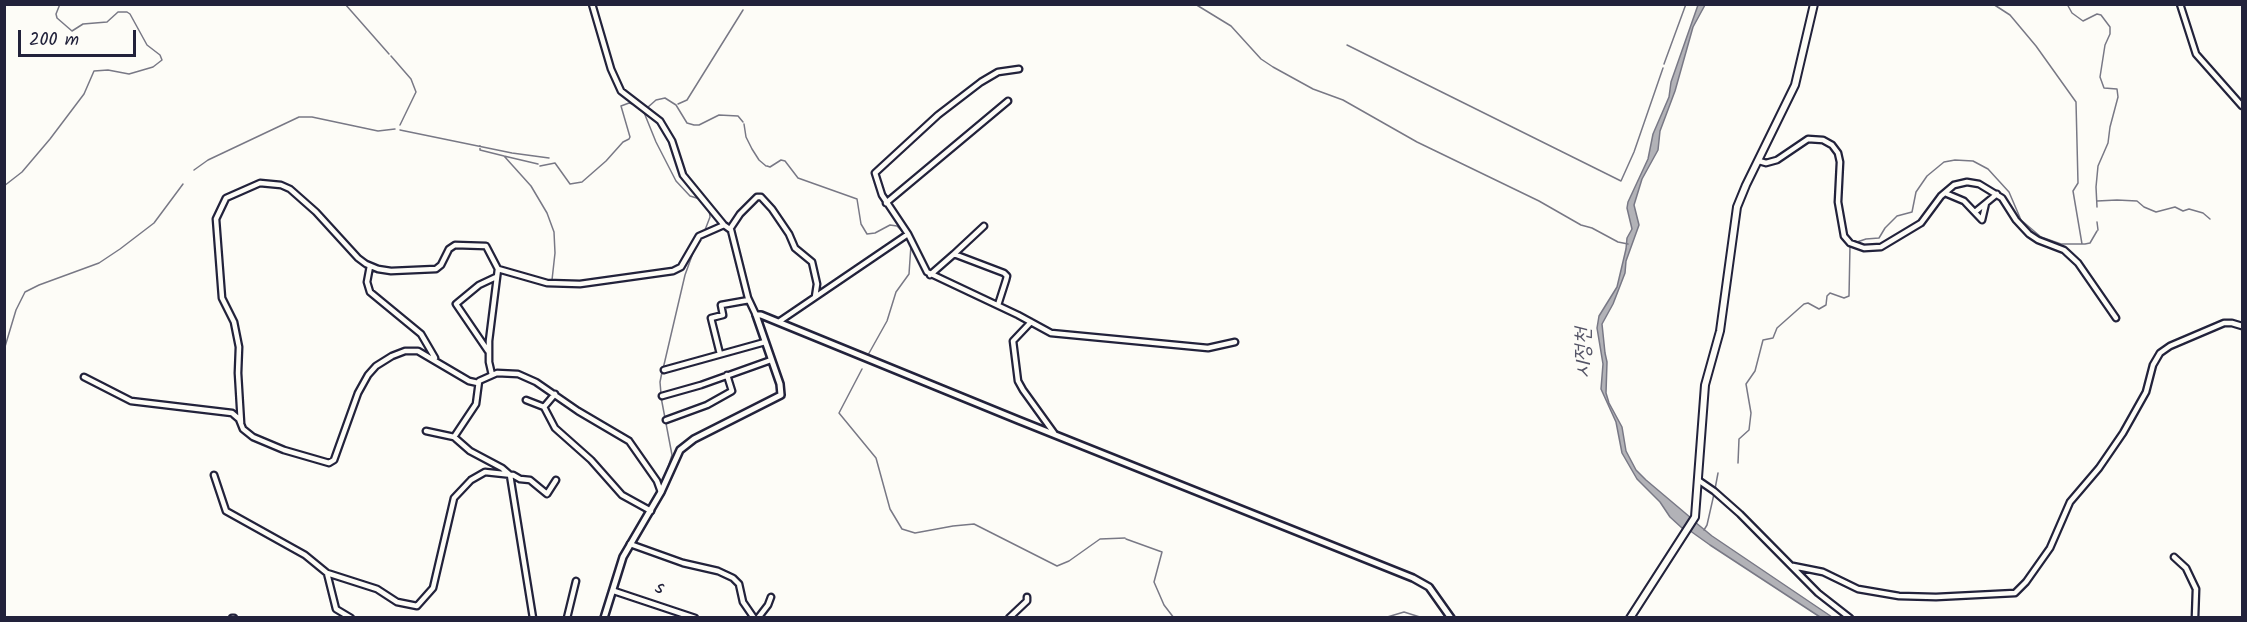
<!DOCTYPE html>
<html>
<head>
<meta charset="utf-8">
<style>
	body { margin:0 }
	#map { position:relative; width:2247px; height:622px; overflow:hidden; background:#fdfcf7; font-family:Kalam,sans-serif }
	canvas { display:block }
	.frame { position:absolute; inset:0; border:6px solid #22223b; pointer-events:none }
	.scale { position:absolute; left:18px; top:30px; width:118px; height:27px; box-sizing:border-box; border:3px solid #22223b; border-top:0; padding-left:8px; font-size:18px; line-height:21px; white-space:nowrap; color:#22223b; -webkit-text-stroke:4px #fdfcf7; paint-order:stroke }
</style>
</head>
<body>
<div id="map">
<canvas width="2247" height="622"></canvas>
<div class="frame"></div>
<div class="scale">200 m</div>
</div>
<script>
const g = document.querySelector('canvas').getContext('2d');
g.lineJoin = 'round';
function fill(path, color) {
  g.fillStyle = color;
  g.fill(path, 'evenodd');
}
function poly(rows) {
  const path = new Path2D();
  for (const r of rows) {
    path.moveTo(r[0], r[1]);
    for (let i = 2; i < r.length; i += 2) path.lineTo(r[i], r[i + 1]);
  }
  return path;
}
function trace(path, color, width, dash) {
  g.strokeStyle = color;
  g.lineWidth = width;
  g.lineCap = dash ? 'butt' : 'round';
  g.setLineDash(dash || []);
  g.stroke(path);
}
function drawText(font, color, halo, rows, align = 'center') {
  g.font = font + ' Kalam,"Poor Story",sans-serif';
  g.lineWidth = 4.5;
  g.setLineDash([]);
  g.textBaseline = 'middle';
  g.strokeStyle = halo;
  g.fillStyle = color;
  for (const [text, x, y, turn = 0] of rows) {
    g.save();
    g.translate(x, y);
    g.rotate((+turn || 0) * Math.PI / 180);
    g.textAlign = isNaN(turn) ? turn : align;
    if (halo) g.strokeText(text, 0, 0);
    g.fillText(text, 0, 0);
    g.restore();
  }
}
const water = poly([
	[1698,5,1705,5,1693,27,1675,91,1660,131,1658,150,1642,179,1634,205,1639,225,1626,261,1625,273,1613,304,1602,324,1605,353,1607,362,1606,393,1609,403,1622,427,1626,451,1636,470,1646,480,1691,518,1685,527,1682,528,1670,517,1660,502,1637,479,1622,453,1616,422,1601,389,1603,364,1597,328,1599,316,1617,287,1626,249,1627,238,1632,229,1627,208,1628,202,1648,159,1653,134,1669,97,1671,82,1698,5],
	[1695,522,1712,536,1832,617,1820,617,1710,545,1689,530,1695,522]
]);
fill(water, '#b2b2b7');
trace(water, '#787885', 1.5);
trace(poly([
	[345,4,389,54],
	[1195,4,1231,26,1261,59,1273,67,1313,89,1343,100,1417,142,1539,201,1581,225,1592,228,1618,242,1628,244],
	[1993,4,2010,15,2036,46,2076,102,2078,183,2073,191,2082,244],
	[2067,4,2072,13,2083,21,2097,14,2101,15,2110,27,2110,34,2105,45,2100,77,2104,88,2117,89,2118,97,2110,127,2108,143,2098,166,2096,187,2097,207],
	[1347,45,1621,181,1634,152,1663,68],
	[391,56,411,79,416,92,400,125],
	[1664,64,1686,4],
	[678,104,687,100,743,10],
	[647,108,656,100,665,98,676,105,687,123,694,125,699,125,719,115,738,116,743,122],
	[643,110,656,142,676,181,690,196,700,199],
	[744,124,746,137,752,149,759,160,766,166],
	[400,130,512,153,549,158],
	[480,146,480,150,504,156,531,186,547,213,554,232,555,253,552,280],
	[504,156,538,164],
	[540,166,555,163,570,184,582,182,606,161,623,142,629,139,630,137,621,106,629,103,636,105],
	[767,166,770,167,781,160,785,161,798,178,857,199,861,224,867,234,875,233,890,225,897,226,904,233],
	[194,170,208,160,299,117,312,117,378,131,395,129],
	[4,186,22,172,50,139,84,94,94,71,108,70,129,74,153,67,162,60,160,55,147,45,130,14,127,12,118,12,107,22,83,24,72,31,57,18,56,14,60,4],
	[2097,201,2117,200,2137,201,2144,207,2156,212,2175,207,2183,211,2189,209,2203,213,2210,219],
	[2097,222,2098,230],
	[705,230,710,217,709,209],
	[1854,243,1866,239,1879,238,1885,228,1897,216,1912,212,1916,192,1927,176,1944,162,1955,160,1973,161,1988,169,2009,192,2021,220,2041,237,2061,244,2085,244,2090,243,2097,231],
	[4,350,16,310,25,292,39,285,99,263,120,249,154,223,183,184],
	[868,355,887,321,896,292,909,274,911,245,907,237],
	[663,369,685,275,694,250,702,237],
	[862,369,839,413,876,458,890,509,902,529,915,533,953,526,974,524,1057,566,1069,561,1100,539,1125,538],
	[661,394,660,382,662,372],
	[661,397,672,455,666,474],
	[1738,463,1739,439,1749,430,1751,413,1746,384,1755,371,1763,340,1773,338,1777,328,1804,304,1808,303,1819,309,1826,305,1827,296,1830,293,1844,298,1849,296,1850,246],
	[1715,489,1718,473],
	[1704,530,1707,525,1714,494],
	[1126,539,1162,552,1154,582,1164,605,1174,618],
	[1384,618,1404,612,1423,618]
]), '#787885', 1.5);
const minor = poly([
	[592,4,611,69,621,91,660,121,672,141,683,175,724,225,731,230,748,298,756,315],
	[2180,4,2196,54,2242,106],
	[1019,69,998,72,981,82,938,115,875,173,882,195,908,234,927,272,1018,315,1051,333,1208,348,1235,342],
	[1759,161,1766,163,1777,160,1808,139,1823,140,1832,145,1838,153,1840,162,1838,202,1844,236,1850,243,1864,248,1881,247,1921,223,1941,196,1954,185,1967,182,1979,184,2002,198,2016,220,2029,234,2038,240,2064,250,2078,263,2116,318],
	[1945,193,1964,201,1982,220,1986,203],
	[886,203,1008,101],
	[1975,212,1997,194],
	[730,229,740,214,757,197,761,197,772,209,789,234,795,248,812,262,817,284,815,297],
	[954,254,984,226],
	[370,266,367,282,370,292,421,334,435,358],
	[498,269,547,283,580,284,673,271,681,267,699,236,724,225],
	[930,275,954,254,1004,273,1007,276,1006,280,998,305],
	[780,321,908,234],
	[1031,322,1013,341,1018,381,1023,390,1054,433],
	[488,351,456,304,479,285,496,277],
	[720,354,711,318,723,315,721,305,749,300],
	[664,370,765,342],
	[84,377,131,401,232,413,239,419,243,429,253,437,284,450,329,463,334,460,358,393,368,375,376,366,392,356,405,351,418,351,469,381,478,383],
	[662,396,701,385,771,360],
	[526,400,544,407,555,428,591,460,622,495,651,511],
	[544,407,555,394],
	[666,420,707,405,732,391,727,375],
	[241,423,238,373,239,347,234,322,222,298,216,219,226,198,260,183,281,185,290,189,316,212,358,258,366,264,378,269,391,271,436,269,441,265,449,249,455,245,486,246,498,269,489,341,489,362,492,375],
	[426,431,454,437,470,451,502,468,510,475,533,618],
	[454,437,476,404,479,381,497,373,518,374,536,382,578,411,629,441,657,481,661,492],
	[214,475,226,511,305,555,327,573,336,609,351,618],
	[1698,480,1714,491,1740,514,1818,593,1850,618],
	[630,544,683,563,718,571,733,578,739,584,743,602,754,618],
	[2174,557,2186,568,2196,589,2195,618],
	[1793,566,1823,572,1858,589,1899,596,1936,597,2015,593,2026,582,2050,548,2070,502,2099,468,2123,433,2146,392,2153,365,2160,353,2170,346,2224,323,2232,323,2242,326],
	[327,573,377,589,397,602,417,606,433,588,454,498,471,480,485,472,513,475,520,479,530,480,547,494,556,480],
	[614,591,695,618],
	[232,618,234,618],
	[567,618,576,581],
	[758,618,768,605,771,597],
	[1009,618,1027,601,1027,597]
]);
const tertiary = poly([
	[604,618,623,557,661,492,680,450,694,439,781,395,780,384,756,315,761,315,1018,420,1413,578,1429,587,1451,618]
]);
const secondary = poly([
	[1630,618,1695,517,1705,385,1720,331,1737,207,1746,185,1795,85,1814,4]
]);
trace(minor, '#22223b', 9);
trace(tertiary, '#22223b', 10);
trace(secondary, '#22223b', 10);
trace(minor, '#fdfcf7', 4.5);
trace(tertiary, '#fdfcf7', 5);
trace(secondary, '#fdfcf7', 6);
drawText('20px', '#22223b', '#fdfcf7', [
	["s",659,590,18]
]);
drawText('italic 21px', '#545466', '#fdfcf7', [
	["시정천",1585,353,-90]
]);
</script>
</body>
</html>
